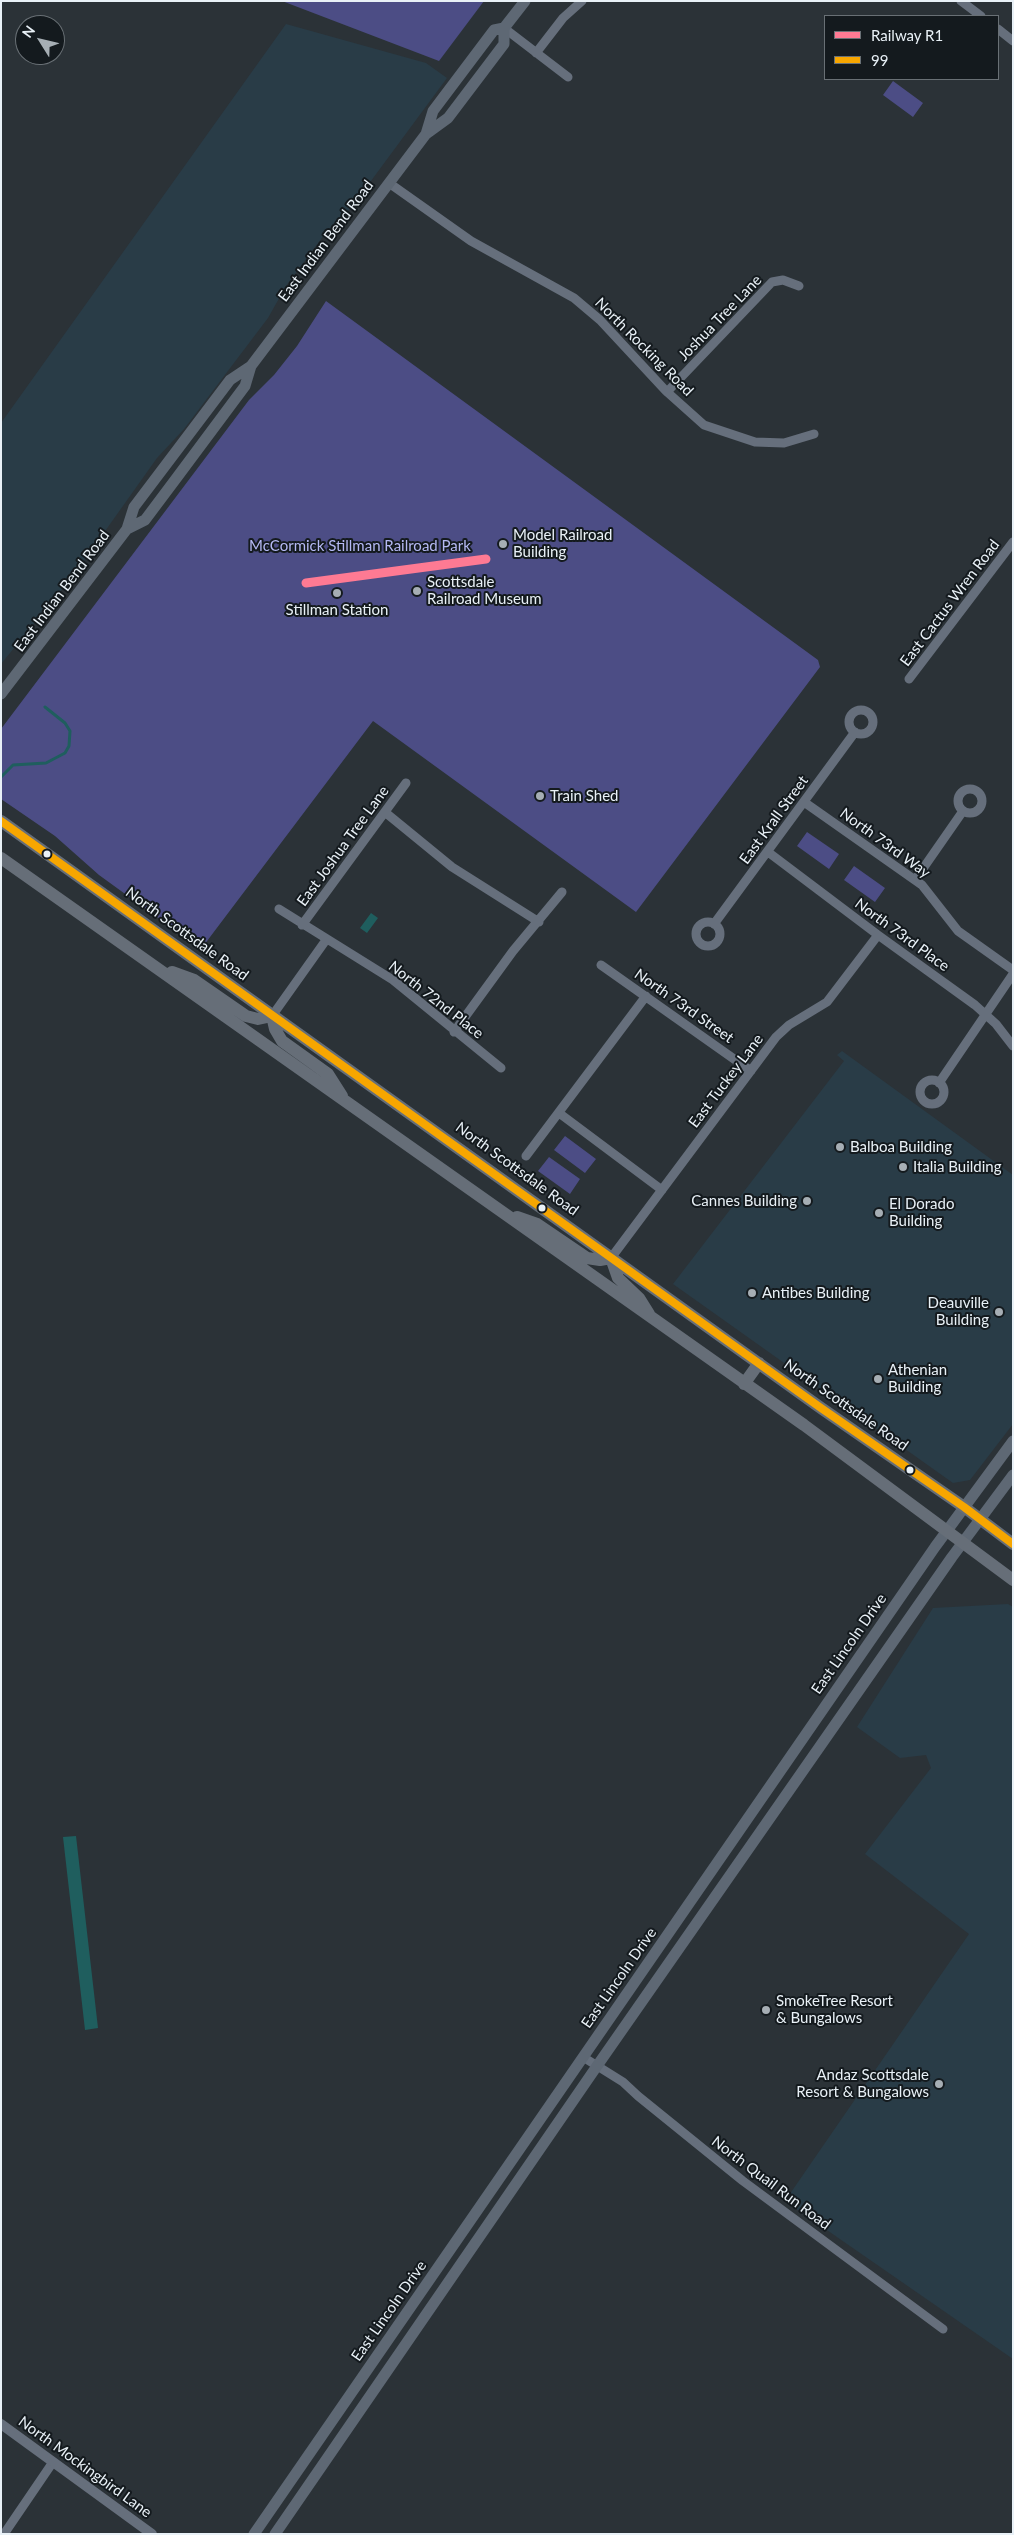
<!DOCTYPE html>
<html>
<head>
<meta charset="utf-8">
<style>
	body { margin:0 }
	#map { position:relative; width:1014px; height:2535px; overflow:hidden; background:#2b3237; font-family:Lato,sans-serif }
	canvas { display:block }
	.frame { position:absolute; inset:0; border:2px solid #e9f1f7; pointer-events:none }
	.legend { position:absolute; left:824px; top:15px; width:175px; height:65px; box-sizing:border-box; background:#141a1e; border:1px solid #697075; margin:0; padding:6px 9px; list-style:none; font-size:15px; color:#e9f1f7 }
	.legend li { display:flex; align-items:center; gap:10px; height:25px }
	.legend b { width:25px; border:1px solid #697075 }
	.north { position:absolute; left:15px; top:15px; width:50px; height:50px; box-sizing:border-box; background:#141a1e; border:1px solid #697075; border-radius:50%; rotate:306deg; font-size:14px; font-weight:700; line-height:20px; text-align:center; color:#e9f1f7 }
	.north::after { content:''; display:block; margin:auto; width:18px; height:22px; background:#a6aeb4; clip-path:polygon(50% 0,100% 100%,50% 72%,0 100%) }
</style>
</head>
<body>
<div id="map">
<canvas width="1014" height="2535"></canvas>
<div class="frame"></div>
<ul class="legend">
<li><b style="height:6px;background:#fe7a93"></b>Railway R1</li>
<li><b style="height:6px;background:#f7a600"></b>99</li>
</ul>
<div class="north">N</div>
</div>
<script>
const g = document.querySelector('canvas').getContext('2d');
g.lineJoin = 'round';
function fill(path, color) {
  g.fillStyle = color;
  g.fill(path, 'evenodd');
}
function poly(rows) {
  const path = new Path2D();
  for (const r of rows) {
    if (r.length === 3) {
      path.moveTo(r[0] + r[2], r[1]);
      path.arc(r[0], r[1], r[2], 0, 2 * Math.PI);
      continue;
    }
    path.moveTo(r[0], r[1]);
    for (let i = 2; i < r.length; i += 2) path.lineTo(r[i], r[i + 1]);
  }
  return path;
}
function trace(path, color, width, dash) {
  g.strokeStyle = color;
  g.lineWidth = width;
  g.lineCap = dash ? 'butt' : 'round';
  g.setLineDash(dash || []);
  g.stroke(path);
}
function drawText(font, color, halo, rows, align = 'center') {
  g.font = font + ' Lato,sans-serif';
  g.lineWidth = 4;
  g.setLineDash([]);
  g.textBaseline = 'middle';
  g.strokeStyle = halo;
  g.fillStyle = color;
  for (const [text, x, y, turn = 0] of rows) {
    g.save();
    g.translate(x, y);
    g.rotate((+turn || 0) * Math.PI / 180);
    g.textAlign = isNaN(turn) ? turn : align;
    if (halo) g.strokeText(text, 0, 0);
    g.fillText(text, 0, 0);
    g.restore();
  }
}
fill(poly([
	[286,24,426,63,447,78,351,208,327,231,286,286,268,318,184,429,157,458,76,572,1,664,1,423],
	[842,1051,1013,1175,1013,1424,970,1480,953,1483,673,1284,844,1061,837,1055],
	[1008,1604,1013,1607,1013,2359,785,2201,969,1934,865,1854,931,1768,926,1755,900,1758,857,1727,933,1608]
]), '#293c47');
fill(poly([
	[282,1,484,1,439,61],
	[893,81,923,103,913,117,883,95],
	[326,301,818,660,820,667,636,912,373,721,201,949,99,875,55,836,1,799,1,729,249,400,274,375,297,346],
	[807,832,839,854,829,869,797,846],
	[854,866,885,888,875,902,844,880],
	[565,1136,596,1159,585,1173,554,1150],
	[549,1157,580,1179,570,1194,538,1171]
]), '#4c4d85');
fill(poly([
	[371,913,378,918,367,933,360,928],
	[76,1836,98,2028,85,2030,63,1837]
]), '#1f5e5e');
trace(poly([
	[1,777,13,765,46,763,65,753,69,746,70,731,65,723,45,707]
]), '#1f5e5e', 3);
trace(poly([
	[961,1,981,16],
	[504,28,568,77],
	[998,29,1013,41],
	[536,53,563,18,582,1],
	[389,183,471,241,574,298,600,320,666,391,704,425,755,442,784,443,814,434],
	[667,392,772,282,783,280,799,286],
	[909,679,1013,542],
	[861,722,12],
	[970,801,12],
	[804,802,922,885,958,931,1013,970],
	[386,813,452,867,539,922],
	[768,852,878,935,975,1005,996,1024,1013,1046],
	[915,880,963,811],
	[279,909,393,980,501,1068],
	[708,934,12],
	[714,924,855,732],
	[302,925,406,783],
	[601,965,751,1071],
	[272,1016,326,940],
	[454,1032,513,951,562,892],
	[932,1092,12],
	[939,1083,1013,974],
	[559,1113,662,1190],
	[526,1156,646,996],
	[611,1258,776,1037,789,1025,827,1002,878,935],
	[583,2057,623,2082,638,2096,743,2181,943,2329],
	[4,2534,53,2462]
]), '#666f7c', 9);
trace(poly([
	[1,2424,152,2534]
]), '#666f7c', 10);
trace(poly([
	[426,134,433,111,494,30,504,28],
	[127,529,145,520,178,476,245,386,251,366],
	[1,694,127,529,134,507,230,380,251,366,426,134,448,118,504,44,504,28,525,1],
	[254,2534,935,1547,1013,1441],
	[275,2534,597,2066,952,1557,1013,1475]
]), '#5e6874', 11);
trace(poly([
	[1,821,821,1408,964,1507,1013,1544],
	[1,858,804,1425,1013,1580],
	[172,972,194,980,246,1016,258,1019,272,1016],
	[272,1016,275,1029,282,1041,328,1074,342,1096],
	[517,1217,537,1224,587,1258,600,1260,611,1258],
	[611,1258,618,1278,639,1298,649,1314],
	[744,1384,759,1363]
]), '#666e78', 12);
trace(poly([
	[1,821,821,1408,964,1507,1013,1544]
]), '#f7a600', 8);
trace(poly([
	[306,583,486,559]
]), '#fe7a93', 9);
for (const [x, y, r, color] of [
	[503,544,5,"#a6aeb4"],
	[417,591,5,"#a6aeb4"],
	[337,593,5,"#a6aeb4"],
	[540,796,5,"#a6aeb4"],
	[47,854,4.5,"#e9f1f7"],
	[840,1147,5,"#a6aeb4"],
	[903,1167,5,"#a6aeb4"],
	[807,1201,5,"#a6aeb4"],
	[542,1208,4.5,"#e9f1f7"],
	[879,1213,5,"#a6aeb4"],
	[752,1293,5,"#a6aeb4"],
	[999,1312,5,"#a6aeb4"],
	[878,1379,5,"#a6aeb4"],
	[910,1470,4.5,"#e9f1f7"],
	[766,2010,5,"#a6aeb4"],
	[939,2084,5,"#a6aeb4"]
]) {
  const dot = new Path2D();
  dot.arc(x, y, r, 0, 2 * Math.PI);
  g.fillStyle = color;
  g.fill(dot);
  trace(dot, '#141a1e', 2);
}
drawText('15px', '#e9f1f7', '#141a1e', [
	["East Indian Bend Road",326,241,-53],
	["Joshua Tree Lane",720,318,-46],
	["North Rocking Road",644,347,45],
	["East Indian Bend Road",62,591,-53],
	["East Cactus Wren Road",950,603,-53],
	["East Krall Street",774,820,-54],
	["North 73rd Way",885,843,36],
	["East Joshua Tree Lane",343,846,-54],
	["North Scottsdale Road",187,934,36],
	["North 73rd Place",902,935,36],
	["North 72nd Place",436,1000,38],
	["North 73rd Street",684,1006,35],
	["East Tuckey Lane",726,1081,-53],
	["North Scottsdale Road",517,1169,36],
	["North Scottsdale Road",846,1405,35],
	["East Lincoln Drive",849,1644,-55],
	["East Lincoln Drive",619,1978,-55],
	["North Quail Run Road",771,2183,37],
	["East Lincoln Drive",389,2311,-55],
	["North Mockingbird Lane",85,2467,36]
]);
drawText('15px', '#e9f1f7', '#141a1e', [
	["Model Railroad",513,535],
	["Building",513,552],
	["Scottsdale",427,582],
	["Railroad Museum",427,599],
	["Stillman Station",337,610,"center"],
	["Train Shed",550,796],
	["Balboa Building",850,1147],
	["Italia Building",913,1167],
	["Cannes Building",797,1201,"right"],
	["El Dorado",889,1204],
	["Building",889,1221],
	["Antibes Building",762,1293],
	["Deauville",989,1303,"right"],
	["Building",989,1320,"right"],
	["Athenian",888,1370],
	["Building",888,1387],
	["SmokeTree Resort",776,2001],
	["& Bungalows",776,2018],
	["Andaz Scottsdale",929,2075,"right"],
	["Resort & Bungalows",929,2092,"right"]
], 'left');
drawText('15px', '#b5b9f4', '#141a1e', [
	["McCormick Stillman Railroad Park",360,546]
]);
</script>
</body>
</html>
